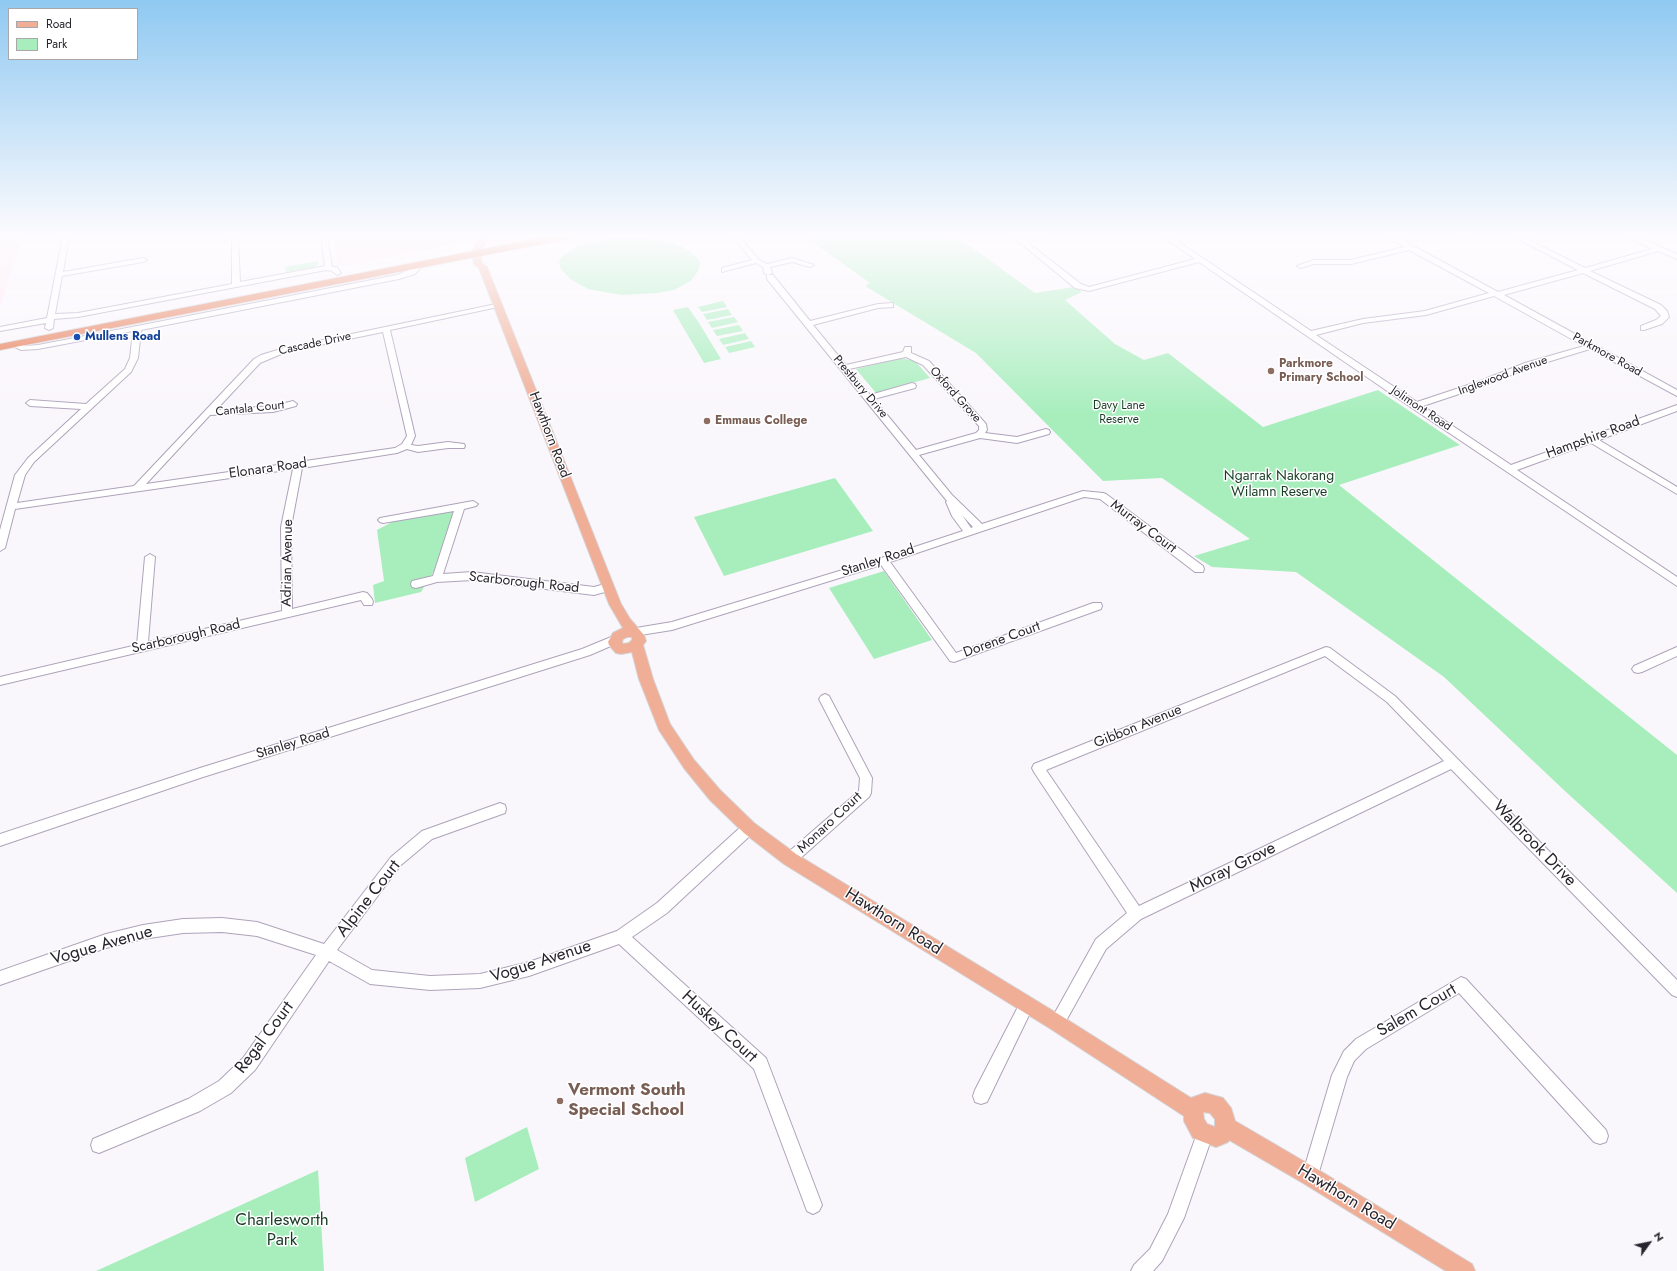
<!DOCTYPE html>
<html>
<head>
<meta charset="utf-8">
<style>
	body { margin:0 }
	#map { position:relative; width:1677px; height:1271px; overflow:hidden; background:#faf7fc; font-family:Jost,sans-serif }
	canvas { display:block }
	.legend { position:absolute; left:8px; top:8px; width:130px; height:52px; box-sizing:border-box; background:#fff; border:1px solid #a9a7ab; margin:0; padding:5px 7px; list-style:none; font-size:12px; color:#28242d }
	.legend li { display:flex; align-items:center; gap:8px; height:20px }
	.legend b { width:20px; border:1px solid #a9a7ab }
	.north { position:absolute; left:1629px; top:1223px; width:40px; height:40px; -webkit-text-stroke:3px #fff; paint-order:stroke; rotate:57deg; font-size:11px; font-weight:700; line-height:16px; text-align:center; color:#28242d }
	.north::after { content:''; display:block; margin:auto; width:14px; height:18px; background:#28242d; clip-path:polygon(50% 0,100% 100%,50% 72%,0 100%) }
</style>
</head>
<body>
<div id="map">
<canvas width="1677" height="1271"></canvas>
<ul class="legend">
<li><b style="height:5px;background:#f0ae97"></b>Road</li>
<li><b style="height:11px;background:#a8eebd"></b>Park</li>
</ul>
<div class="north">N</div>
</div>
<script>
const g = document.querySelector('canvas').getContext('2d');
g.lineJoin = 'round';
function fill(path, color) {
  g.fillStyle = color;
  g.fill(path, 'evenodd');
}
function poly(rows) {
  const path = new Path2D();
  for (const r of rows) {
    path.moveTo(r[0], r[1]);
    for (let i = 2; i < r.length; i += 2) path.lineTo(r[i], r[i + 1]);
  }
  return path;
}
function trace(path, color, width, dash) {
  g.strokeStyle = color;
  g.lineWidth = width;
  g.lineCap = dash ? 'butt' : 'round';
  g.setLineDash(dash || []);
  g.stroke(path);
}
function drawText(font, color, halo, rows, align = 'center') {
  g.font = font + ' Jost,sans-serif';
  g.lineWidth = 3;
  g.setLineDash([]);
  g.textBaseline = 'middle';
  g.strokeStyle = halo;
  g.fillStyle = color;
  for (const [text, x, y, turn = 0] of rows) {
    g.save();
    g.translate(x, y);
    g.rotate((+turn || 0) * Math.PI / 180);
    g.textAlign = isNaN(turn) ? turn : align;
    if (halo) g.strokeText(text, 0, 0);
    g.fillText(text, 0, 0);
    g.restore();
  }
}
fill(poly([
	[0,236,23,236,0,307],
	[333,236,469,236,465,242,343,266,338,264]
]), '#fde8ef');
fill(poly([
	[804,236,956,236,1035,293,1074,287,1082,292,1065,300,1115,344,1144,360,1168,353,1263,427,1378,390,1460,445,1339,485,1677,755,1677,893,1566,792,1444,677,1296,572,1212,567,1194,556,1250,539,1162,478,1103,481,976,353,865,286,870,283],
	[635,237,670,242,688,250,699,260,700,264,698,271,691,281,674,290,657,293,622,295,588,289,570,279,561,269,559,262,561,257,577,246,607,239],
	[318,261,319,264,314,267,286,272,285,267],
	[723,301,727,307,702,312,698,307],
	[688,307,699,323,721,359,704,363,673,310],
	[728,309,732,315,707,320,703,314],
	[734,317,738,322,712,328,708,322],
	[739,325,743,331,717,336,713,330],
	[745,333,749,339,723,345,719,339],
	[751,341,755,347,729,353,725,347],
	[900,358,915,361,930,378,876,393,856,369],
	[835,478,873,531,724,576,694,517],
	[456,510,434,571,421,592,375,603,373,585,384,581,377,530,394,521],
	[884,571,932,640,874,659,829,588],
	[527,1127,539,1169,475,1202,465,1158],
	[318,1170,324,1271,96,1271]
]), '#a8eebd');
const minor = poly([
	[63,236,69,236,63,272,143,258,147,260,143,262,62,276,55,314,78,313,232,284,232,236,238,236,240,282,325,266,321,236,327,236,332,267,337,267,341,273,337,275,332,271,326,270,78,317,54,319,53,328,49,330,45,328,46,323,0,331,0,327,47,318,63,236],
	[732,236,739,236,759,260,767,264,792,258,814,265,810,267,792,262,770,267,772,273,768,275,764,273,763,267,756,263,722,272,722,268,752,260,732,236],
	[1012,236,1020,236,1023,239,1032,236,1046,236,1027,242,1081,284,1089,287,1195,259,1162,236,1170,236,1311,331,1363,319,1425,311,1489,293,1409,250,1351,264,1314,264,1301,268,1297,266,1314,260,1351,260,1404,247,1386,236,1395,236,1498,292,1578,270,1512,236,1521,236,1585,268,1652,249,1626,236,1636,236,1677,254,1677,259,1658,251,1590,271,1661,305,1667,311,1669,317,1662,324,1644,330,1641,330,1641,326,1656,320,1661,316,1655,309,1583,273,1504,295,1677,390,1677,396,1590,349,1531,367,1486,385,1423,406,1511,465,1677,405,1677,411,1599,440,1677,487,1677,494,1591,443,1517,470,1677,577,1677,586,1412,408,1199,262,1089,291,1075,288,1012,236],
	[1494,296,1584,346,1525,363,1480,381,1417,402,1316,335,1363,323,1426,315,1494,296],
	[1463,236,1475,236,1465,240,1462,238,1463,236],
	[418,264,422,266,415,274,399,279,141,330,138,358,131,372,34,462,25,475,17,503,134,486,254,359,261,355,284,348,501,303,501,307,498,307,390,330,415,436,411,445,418,446,448,442,464,444,465,446,464,448,448,448,418,452,407,449,397,453,302,468,291,527,292,609,363,592,367,593,372,599,373,602,372,605,364,605,361,600,0,685,0,677,137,645,145,557,150,554,155,557,148,642,282,611,281,527,293,469,15,509,5,548,0,551,0,530,15,475,28,458,81,409,30,406,26,403,30,400,86,404,125,369,130,358,133,331,38,349,21,350,13,346,13,342,19,342,25,346,38,345,137,326,397,275,409,270,418,264],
	[383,332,407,436,402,444,395,448,146,484,210,415,273,412,296,406,297,404,293,401,273,406,216,410,260,363,286,352,383,332],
	[767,275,773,275,810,321,878,304,893,303,893,307,878,308,813,325,846,365,903,352,905,347,911,347,911,353,929,361,986,424,987,430,985,433,1017,437,1046,429,1049,430,1050,432,1049,434,1017,443,980,438,919,455,952,495,982,524,1083,491,1103,493,1106,494,1203,566,1204,569,1203,572,1195,572,1100,499,1084,497,890,562,956,653,1093,603,1101,603,1102,606,1101,609,954,662,950,661,881,565,672,630,634,636,630,635,629,632,630,629,672,622,872,561,963,531,952,516,946,502,947,501,767,279,767,275],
	[906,357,923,365,979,426,979,430,976,433,916,450,874,399,915,388,916,386,915,384,912,383,870,395,849,369,906,357],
	[962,515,973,527,971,528,962,515],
	[473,501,478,504,476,506,464,509,443,574,472,572,594,587,608,583,612,584,613,587,612,590,594,595,472,580,437,582,416,588,412,587,411,584,412,581,433,576,454,511,383,523,380,522,378,520,380,518,473,501],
	[616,635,620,636,622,639,620,642,590,655,200,778,0,846,0,834,200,768,582,649,616,635],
	[1326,647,1330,648,1395,696,1677,980,1677,997,1672,995,1451,769,1141,919,1106,949,1062,1028,1057,1031,1052,1028,1049,1023,1052,1018,1096,939,1127,913,1034,772,1032,768,1034,764,1326,647],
	[1325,656,1387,702,1444,761,1139,906,1046,770,1325,656],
	[1677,647,1677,656,1642,672,1638,673,1634,672,1632,669,1634,666,1677,647],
	[825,694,829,696,872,778,871,793,869,797,795,863,790,865,785,863,783,859,785,855,859,791,860,778,819,699,821,696,825,694],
	[500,803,505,805,506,809,505,813,432,839,401,865,337,950,372,970,430,976,480,974,529,962,617,931,657,903,744,824,749,822,754,824,756,828,754,832,667,913,632,937,766,1058,822,1205,819,1211,813,1214,807,1211,754,1069,619,944,529,976,480,988,430,990,370,984,329,961,255,1070,231,1093,200,1111,99,1153,93,1151,91,1145,93,1139,188,1099,219,1081,243,1058,316,955,257,936,222,932,183,933,143,939,106,948,0,985,0,971,106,934,143,925,183,919,222,918,257,922,324,944,391,857,422,831,500,803],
	[1461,977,1466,979,1606,1130,1608,1136,1606,1142,1600,1144,1594,1142,1459,993,1366,1049,1354,1061,1347,1077,1316,1182,1310,1184,1304,1182,1302,1176,1332,1075,1344,1051,1356,1039,1461,977],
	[1027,997,1032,999,1034,1004,1032,1009,987,1102,981,1104,975,1102,973,1096,975,1090,1022,999,1027,997],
	[1205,1126,1211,1128,1213,1134,1184,1218,1162,1261,1153,1271,1131,1271,1134,1265,1150,1249,1168,1214,1199,1128,1205,1126]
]);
const major = poly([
	[480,236,489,236,480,252,482,263,487,267,621,604,630,619,644,635,646,641,643,645,653,679,670,724,694,760,720,790,754,823,796,854,1063,1017,1191,1098,1205,1093,1223,1098,1231,1108,1235,1121,1317,1169,1472,1264,1475,1271,1446,1271,1303,1183,1229,1140,1228,1142,1216,1147,1193,1138,1184,1121,1184,1116,1051,1029,784,864,744,833,710,800,684,768,659,730,639,679,632,652,621,654,616,653,609,645,608,642,613,633,623,628,609,604,479,268,474,264,472,252,480,236],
	[627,637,632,637,632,640,629,643,623,644,622,642,623,639,627,637],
	[1203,1112,1210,1113,1215,1119,1215,1127,1207,1124,1204,1119,1203,1112]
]);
const highway = poly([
	[550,236,572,236,567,239,0,350,0,344,550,236]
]);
trace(minor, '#aea3ba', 2);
trace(major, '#d4d3d5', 2);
trace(highway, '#d4d3d5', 2);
fill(minor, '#fff');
fill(major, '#f0ae97');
fill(highway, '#e67851');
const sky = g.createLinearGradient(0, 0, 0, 414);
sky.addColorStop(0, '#8fc9f1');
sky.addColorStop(0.57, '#fdfbfe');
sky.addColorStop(1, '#fdfbfe00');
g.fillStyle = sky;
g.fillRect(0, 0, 1677, 414);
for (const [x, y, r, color] of [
	[77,337,4,"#1a4fb4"],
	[1271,371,4,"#8d6e63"],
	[707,421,4,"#8d6e63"],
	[560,1101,4,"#8d6e63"]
]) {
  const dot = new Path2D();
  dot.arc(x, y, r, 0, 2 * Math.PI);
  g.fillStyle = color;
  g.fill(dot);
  trace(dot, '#fff', 1.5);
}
drawText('bold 12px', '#164399', '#fff', [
	["Mullens Road",85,337]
], 'left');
drawText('12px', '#28242d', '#fff', [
	["Cascade Drive",315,344,-12],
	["Parkmore Road",1607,355,29],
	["Inglewood Avenue",1503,376,-20],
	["Prestbury Drive",860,387,50],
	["Oxford Grove",955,395,48],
	["Cantala Court",250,409,-6],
	["Jolimont Road",1421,409,34]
]);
drawText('bold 12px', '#785e54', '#fff', [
	["Parkmore",1279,364],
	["Primary School",1279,378],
	["Emmaus College",715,421]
], 'left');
drawText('12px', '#183c25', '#fff', [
	["Davy Lane",1119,406],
	["Reserve",1119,420]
]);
drawText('14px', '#28242d', '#fff', [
	["Hawthorn Road",549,435,69],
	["Hampshire Road",1593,438,-20],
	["Elonara Road",268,469,-8],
	["Murray Court",1143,527,37],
	["Stanley Road",878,561,-18],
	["Adrian Avenue",288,563,-89],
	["Scarborough Road",524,583,6],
	["Scarborough Road",186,637,-13],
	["Dorene Court",1002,640,-20],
	["Gibbon Avenue",1138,727,-22],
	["Stanley Road",293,744,-17],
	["Monaro Court",830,823,-43]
]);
drawText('14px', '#183c25', '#fff', [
	["Ngarrak Nakorang",1279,477],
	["Wilamn Reserve",1279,493]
]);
drawText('17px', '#28242d', '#fff', [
	["Walbrook Drive",1534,844,46],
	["Moray Grove",1233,868,-26],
	["Alpine Court",369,899,-52],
	["Hawthorn Road",893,922,32],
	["Vogue Avenue",102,946,-16],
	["Vogue Avenue",541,962,-18],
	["Salem Court",1417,1011,-30],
	["Huskey Court",719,1027,43],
	["Regal Court",265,1038,-53],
	["Hawthorn Road",1346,1198,31]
]);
drawText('bold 17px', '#785e54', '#fff', [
	["Vermont South",568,1091],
	["Special School",568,1111]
], 'left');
drawText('17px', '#183c25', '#fff', [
	["Charlesworth",282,1221],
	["Park",282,1241]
]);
</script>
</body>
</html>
